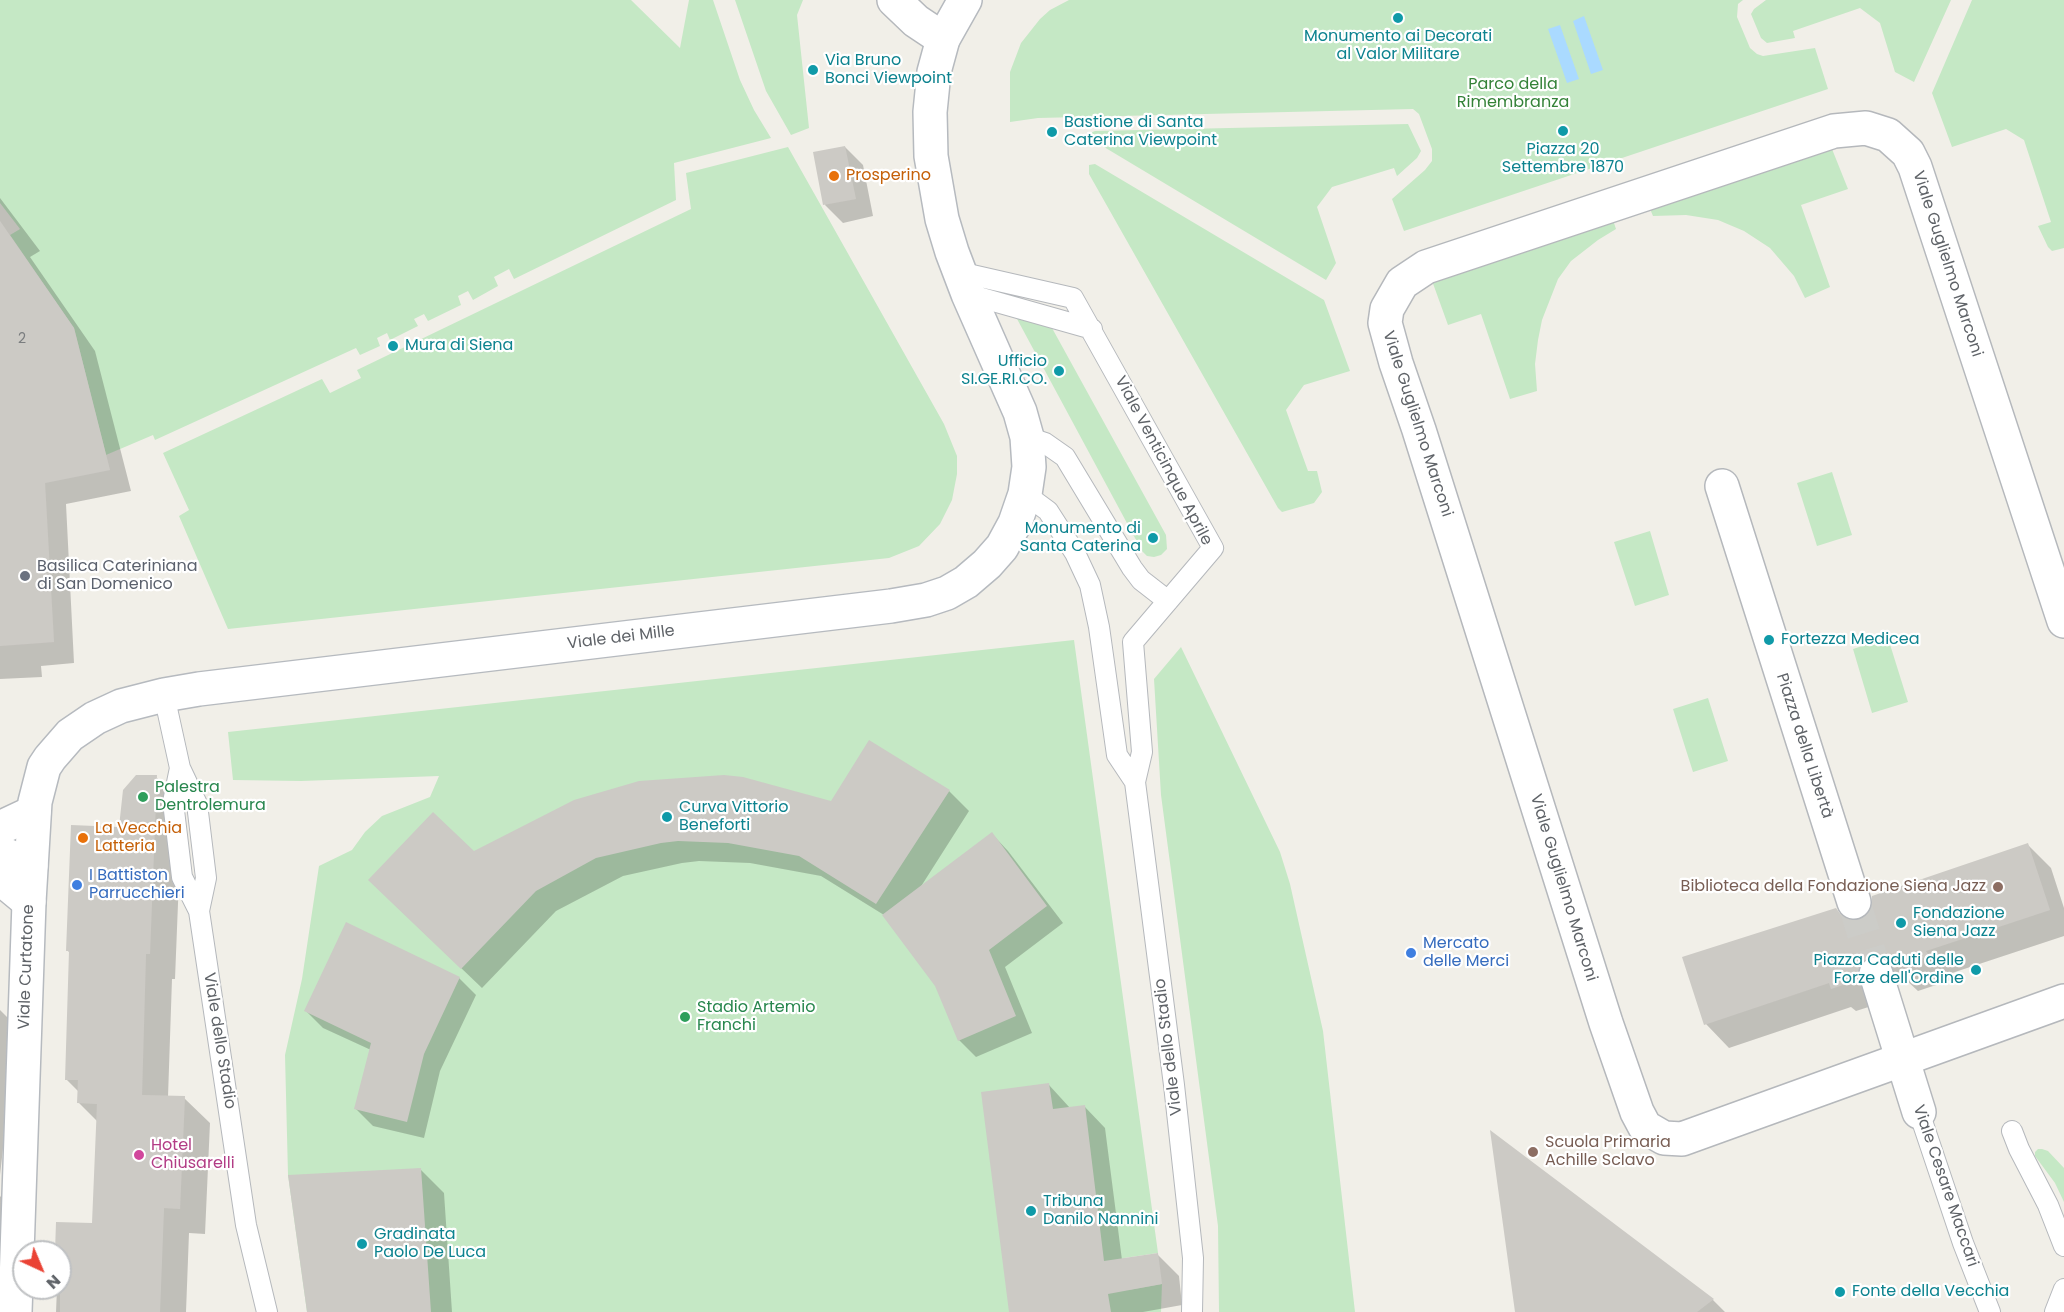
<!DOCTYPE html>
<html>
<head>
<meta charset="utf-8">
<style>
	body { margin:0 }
	#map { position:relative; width:2064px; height:1312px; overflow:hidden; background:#f1efe8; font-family:Poppins,sans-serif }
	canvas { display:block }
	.north { position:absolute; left:12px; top:1240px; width:60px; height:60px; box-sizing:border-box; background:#fff; border:2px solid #bfc1c3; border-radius:50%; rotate:136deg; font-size:16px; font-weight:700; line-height:24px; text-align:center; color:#5f6368 }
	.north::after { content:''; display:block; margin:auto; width:21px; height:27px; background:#ea4335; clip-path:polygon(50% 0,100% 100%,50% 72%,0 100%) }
</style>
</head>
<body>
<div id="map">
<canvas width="2064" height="1312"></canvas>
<div class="north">N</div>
</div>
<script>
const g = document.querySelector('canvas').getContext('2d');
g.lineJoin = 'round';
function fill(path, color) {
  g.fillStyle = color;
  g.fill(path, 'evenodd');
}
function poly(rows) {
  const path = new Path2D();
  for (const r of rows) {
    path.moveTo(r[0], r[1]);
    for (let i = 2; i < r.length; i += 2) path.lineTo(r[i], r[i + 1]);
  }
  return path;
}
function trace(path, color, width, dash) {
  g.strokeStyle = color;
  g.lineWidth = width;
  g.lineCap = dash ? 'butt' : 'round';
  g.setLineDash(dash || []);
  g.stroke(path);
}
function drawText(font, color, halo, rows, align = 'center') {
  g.font = font + ' Poppins,sans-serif';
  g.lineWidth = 4.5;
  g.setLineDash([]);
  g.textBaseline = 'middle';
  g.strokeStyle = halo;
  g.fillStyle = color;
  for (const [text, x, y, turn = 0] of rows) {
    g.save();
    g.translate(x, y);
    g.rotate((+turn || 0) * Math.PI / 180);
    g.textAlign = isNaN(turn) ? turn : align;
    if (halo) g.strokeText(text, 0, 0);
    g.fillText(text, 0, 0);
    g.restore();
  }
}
fill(poly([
	[0,0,631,0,680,48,689,0,713,0,740,80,754,110,771,138,674,163,676,200,514,279,509,269,494,277,498,286,473,300,468,291,458,296,461,305,428,321,424,314,414,319,418,326,390,340,387,333,377,338,380,346,360,355,356,348,155,440,153,435,106,455,74,328,10,235,20,229,0,203],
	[735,0,803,0,797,15,809,128,791,135,766,91],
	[1069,0,1743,0,1738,4,1737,17,1750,48,1757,54,1763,56,1815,48,1828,89,1404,231,1392,199,1425,170,1432,161,1432,149,1419,114,1413,109,1038,118,1010,122,1010,72,1021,43,1040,19,1050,10],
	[1766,0,1951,0,1914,82,1895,72,1880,23,1860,8,1793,31,1795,38,1767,43,1761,38,1751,14,1754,9],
	[1972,0,2064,0,2064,248,2052,251,2048,247,2038,226,2051,222,2024,140,2006,129,1952,147,1932,93],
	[1408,124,1421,151,1417,158,1397,176,1394,168,1332,187,1317,207,1336,263,1326,280,1094,141,1088,134,1095,131],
	[1830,144,1848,189,1801,205,1830,287,1805,298,1794,276,1770,248,1744,231,1718,220,1686,215,1653,216,1648,204],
	[788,147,944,424,957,456,957,474,952,500,940,524,919,546,889,558,228,629,179,516,189,510,163,453,322,379,330,393,361,378,357,370,691,209,686,173],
	[1095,164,1324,300,1350,371,1304,385,1286,410,1308,471,1317,471,1322,492,1314,503,1282,512,1278,508,1089,174,1089,165],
	[1612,217,1616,229,1598,240,1571,261,1558,279,1542,320,1538,340,1535,364,1537,391,1510,399,1481,314,1448,325,1431,278],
	[1016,317,1052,328,1166,535,1167,549,1161,555,1154,557,1147,556,1142,551],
	[1832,472,1852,535,1817,546,1797,483],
	[1650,531,1669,595,1635,606,1614,542],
	[1888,638,1908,702,1872,713,1853,649],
	[1074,640,1158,1253,1124,1258,1128,1290,1162,1284,1161,1312,307,1312,288,1175,285,1055,302,979,319,866,352,850,365,832,382,816,430,797,439,776,301,781,233,780,228,732],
	[1181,647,1280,852,1290,884,1323,1031,1355,1312,1219,1312,1218,1226,1161,795,1154,679],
	[1708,698,1728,761,1693,772,1673,709],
	[2038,1149,2042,1149,2048,1151,2064,1168,2064,1202,2055,1183,2035,1156,2035,1152]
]), '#c5e8c5');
fill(poly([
	[1584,16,1603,70,1591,74,1573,21],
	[1560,25,1579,79,1567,83,1548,29]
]), '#aadaff');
fill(poly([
	[845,147,863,165,873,216,843,223,825,205],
	[0,198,40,251,30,257,95,351,131,491,66,504,74,663,41,666,42,677,0,679],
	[156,777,182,803,175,979,172,979,168,1097,184,1098,210,1123,205,1234,189,1233,186,1312,56,1312,57,1288,60,1288,60,1252,56,1252,94,1224,98,1122,78,1102,79,1092,66,1079,70,953,67,950,121,828],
	[949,791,969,811,920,888,992,834,1008,851,1063,923,1005,967,1032,1033,976,1057,959,1040,937,985,884,915,821,876,750,863,699,861,682,863,623,876,556,911,482,988,390,900,473,853,831,803],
	[2028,845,2051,868,2064,908,2064,936,1949,974,1951,980,1918,991,1905,979,1894,979,1881,1003,1856,1011,1851,1007,1729,1048,1706,1024,1836,910,1846,920,1861,921],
	[459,978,476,995,440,1071,424,1138,373,1126,356,1109,371,1050,323,1028,306,1011],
	[0,1010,17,1027,0,1175],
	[1049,1085,1070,1108,1084,1106,1105,1128,1122,1260,1158,1255,1179,1276,1182,1305,1143,1312,1011,1312],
	[1492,1133,1713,1300,1725,1312,1516,1312],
	[420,1169,444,1193,452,1312,309,1312],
	[0,1196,10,1207,0,1287]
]), '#0003');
fill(poly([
	[845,146,856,199,823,205,813,152],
	[0,221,74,328,110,470,45,483,54,642,0,646],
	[869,740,950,790,876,904,799,856,728,843,678,841,661,843,596,858,536,891,461,969,368,880,433,812,474,851,574,800,639,781,724,775,743,777,831,801],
	[136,775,157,775,150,954,146,954,142,1095,185,1096,180,1209,164,1208,160,1312,60,1312,60,1252,55,1252,56,1222,92,1223,97,1104,77,1103,78,1080,65,1080,69,951,66,951,71,825,119,827,123,790],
	[992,832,1047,906,989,950,1016,1016,958,1041,935,986,882,915],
	[2028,843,2050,910,1926,951,1929,956,1894,968,1888,960,1881,956,1870,956,1862,962,1858,969,1858,980,1831,989,1829,983,1704,1025,1682,957,1836,908,1841,915,1849,920,1860,920,1868,914,1872,907,1872,896],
	[346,922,460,977,424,1054,407,1122,354,1109,371,1043,304,1011],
	[1049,1083,1053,1109,1085,1105,1104,1261,1158,1253,1162,1284,1108,1294,1111,1312,1009,1312,981,1092],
	[1490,1130,1563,1185,1714,1299,1697,1312,1515,1312],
	[421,1168,431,1312,307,1312,288,1175]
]), '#cccac5');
trace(poly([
	[1854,902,1876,974]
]), '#ccccc8', 33, [33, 16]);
const lane = poly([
	[959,272,1073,298,1213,548,1133,642,1142,752,1135,782,1174,1085,1193,1258,1192,1312],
	[968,294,1092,329],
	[1027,437,1045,443,1065,457,1132,568,1141,580,1168,601],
	[1025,494,1048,511,1075,553,1090,585,1099,627,1117,755,1135,782],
	[164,695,180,768,197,804,206,878,199,911],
	[180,768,173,802,182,877,199,911,246,1225,267,1312],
	[1919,1112,1963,1243,1990,1312],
	[2012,1131,2019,1149,2048,1205,2064,1246],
	[2055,1312,2064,1289]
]);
const street = poly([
	[894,0,916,21,943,39],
	[1722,486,1854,902],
	[2064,621,1915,167,1908,153,1888,135,1866,128,1834,131,1426,267,1402,283,1387,309,1385,323,1396,363,1419,430,1606,1023,1637,1112,1645,1127,1664,1138,1682,1139,2064,1001],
	[0,828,34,812],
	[0,852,31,866],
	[0,878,29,902],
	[1876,974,1919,1112]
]);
const secondary = poly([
	[15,1312,29,902,35,802,44,767,50,758,70,735,95,718,121,706,164,695,199,689,891,606,926,600,947,593,966,582,987,564,1002,547,1015,523,1025,494,1029,467,1027,437,1020,412,968,294,952,252,942,219,931,156,930,112,934,72,943,39,965,0]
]);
trace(lane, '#b5b8bc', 22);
trace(street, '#b5b8bc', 36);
trace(secondary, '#b6babf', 36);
trace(lane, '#fff', 20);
trace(street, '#fff', 33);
trace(secondary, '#fff', 33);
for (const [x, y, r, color] of [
	[1398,18,6,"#0f9aa8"],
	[813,70,6,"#0f9aa8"],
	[1563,131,6,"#0f9aa8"],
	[1052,132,6,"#0f9aa8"],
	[834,176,6,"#e8710a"],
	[393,346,6,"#0f9aa8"],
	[1059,371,6,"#0f9aa8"],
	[1153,538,6,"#0f9aa8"],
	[25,576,6,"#6b7280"],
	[1769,640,6,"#0f9aa8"],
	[143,797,6,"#2e9e5b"],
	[667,817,6,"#0f9aa8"],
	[83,838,6,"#e8710a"],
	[77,885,6,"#3f7fe0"],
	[1998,887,6,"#8d6e63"],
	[1901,923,6,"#0f9aa8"],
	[1411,953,6,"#3f7fe0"],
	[1976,970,6,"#0f9aa8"],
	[685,1017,6,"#2e9e5b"],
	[1533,1152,6,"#8d6e63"],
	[139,1155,6,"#d1479c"],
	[1031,1211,6,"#0f9aa8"],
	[362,1244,6,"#0f9aa8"],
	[1840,1292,6,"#0f9aa8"]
]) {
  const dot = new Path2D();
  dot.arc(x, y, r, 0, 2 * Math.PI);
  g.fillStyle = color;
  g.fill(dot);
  trace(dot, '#fff', 2);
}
drawText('14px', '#7a7d7f', null, [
	["2",22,339]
]);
drawText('16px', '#0d838f', '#fff', [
	["Monumento ai Decorati",1398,37,"center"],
	["al Valor Militare",1398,55,"center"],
	["Via Bruno",825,61],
	["Bonci Viewpoint",825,79],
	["Bastione di Santa",1064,123],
	["Caterina Viewpoint",1064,141],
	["Piazza 20",1563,150,"center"],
	["Settembre 1870",1563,168,"center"],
	["Mura di Siena",405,346],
	["Ufficio",1047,362,"right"],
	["SI.GE.RI.CO.",1047,380,"right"],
	["Monumento di",1141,529,"right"],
	["Santa Caterina",1141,547,"right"],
	["Fortezza Medicea",1781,640],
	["Curva Vittorio",679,808],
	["Beneforti",679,826],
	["Fondazione",1913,914],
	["Siena Jazz",1913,932],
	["Piazza Caduti delle",1964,961,"right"],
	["Forze dell'Ordine",1964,979,"right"],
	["Tribuna",1043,1202],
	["Danilo Nannini",1043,1220],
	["Gradinata",374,1235],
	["Paolo De Luca",374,1253],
	["Fonte della Vecchia",1852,1292]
], 'left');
drawText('16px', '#348238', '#fff', [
	["Parco della",1513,85],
	["Rimembranza",1513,103]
]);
drawText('16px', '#c56008', '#fff', [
	["Prosperino",846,176],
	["La Vecchia",95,829],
	["Latteria",95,847]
], 'left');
drawText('16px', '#5f6368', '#fff', [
	["Viale Guglielmo Marconi",1947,264,72],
	["Viale Guglielmo Marconi",1417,424,72],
	["Viale Venticinque Aprile",1163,461,62],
	["Viale dei Mille",621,638,-7],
	["Piazza della Libertà",1804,746,72],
	["Viale Guglielmo Marconi",1563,888,73],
	["Viale Curtatone",27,967,-88],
	["Viale dello Stadio",219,1041,81],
	["Viale dello Stadio",1169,1047,-97],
	["Viale Cesare Maccari",1945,1186,71]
]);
drawText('16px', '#5b616d', '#fff', [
	["Basilica Cateriniana",37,567],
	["di San Domenico",37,585]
], 'left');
drawText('16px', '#27864d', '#fff', [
	["Palestra",155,788],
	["Dentrolemura",155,806],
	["Stadio Artemio",697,1008],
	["Franchi",697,1026]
], 'left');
drawText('16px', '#366cbe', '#fff', [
	["I Battiston",89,876],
	["Parrucchieri",89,894],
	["Mercato",1423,944],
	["delle Merci",1423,962]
], 'left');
drawText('16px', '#785e54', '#fff', [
	["Biblioteca della Fondazione Siena Jazz",1986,887],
	["Scuola Primaria",1545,1143,"left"],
	["Achille Sclavo",1545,1161,"left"]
], 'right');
drawText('16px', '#b23c85', '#fff', [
	["Hotel",151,1146],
	["Chiusarelli",151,1164]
], 'left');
</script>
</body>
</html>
